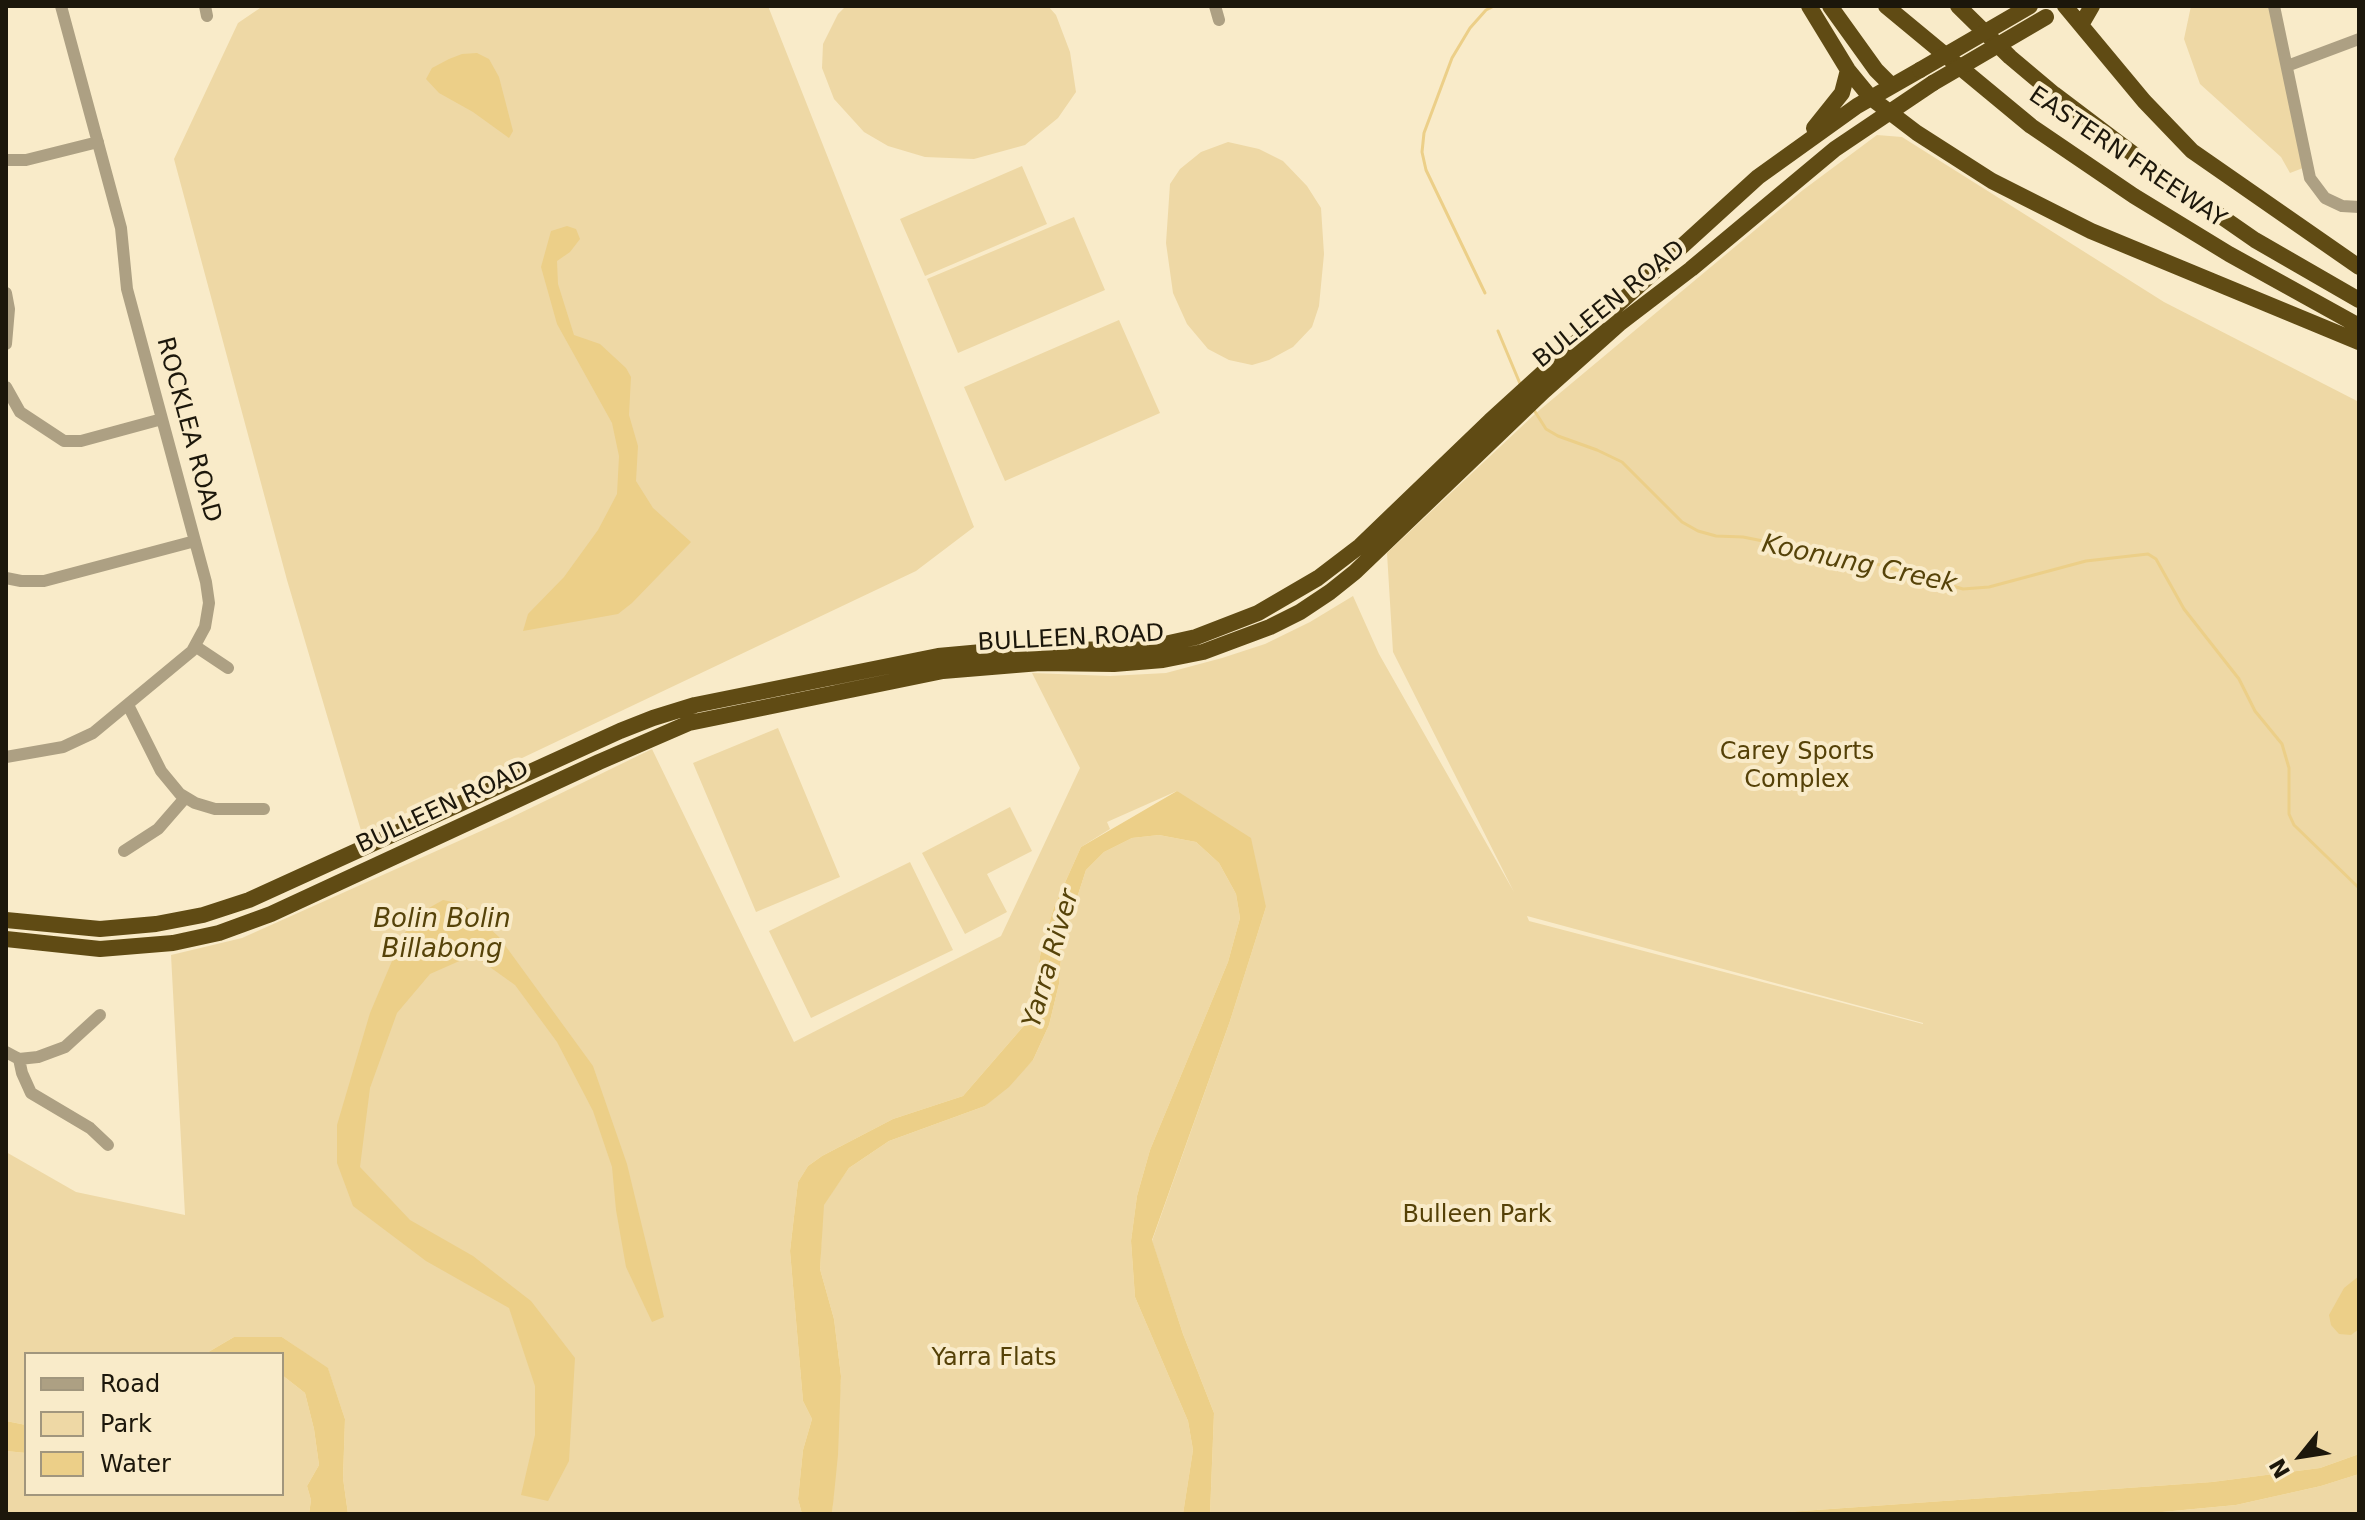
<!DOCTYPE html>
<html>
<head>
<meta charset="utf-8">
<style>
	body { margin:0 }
	#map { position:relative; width:2365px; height:1520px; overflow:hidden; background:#f9ebc9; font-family:"DejaVu Sans",sans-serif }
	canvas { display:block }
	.frame { position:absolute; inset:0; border:8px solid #1c170b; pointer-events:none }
	.legend { position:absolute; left:24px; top:1352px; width:260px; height:144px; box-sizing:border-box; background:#f9ebc9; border:2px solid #a1967d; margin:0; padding:10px 14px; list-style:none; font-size:24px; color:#1c170b }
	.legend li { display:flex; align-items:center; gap:16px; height:40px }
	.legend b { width:40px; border:2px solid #a1967d }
	.north { position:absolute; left:2261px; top:1416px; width:80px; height:80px; -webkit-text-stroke:6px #f9ebc9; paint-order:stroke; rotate:240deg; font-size:22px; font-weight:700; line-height:32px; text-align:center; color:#1c170b }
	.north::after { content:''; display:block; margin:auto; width:28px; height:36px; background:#1c170b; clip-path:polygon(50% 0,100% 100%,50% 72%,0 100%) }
</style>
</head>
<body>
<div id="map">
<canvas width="2365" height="1520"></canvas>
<div class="frame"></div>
<ul class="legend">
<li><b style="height:10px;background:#ada083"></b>Road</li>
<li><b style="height:22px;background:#eed8a5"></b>Park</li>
<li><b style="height:22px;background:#eccf88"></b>Water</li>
</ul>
<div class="north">N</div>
</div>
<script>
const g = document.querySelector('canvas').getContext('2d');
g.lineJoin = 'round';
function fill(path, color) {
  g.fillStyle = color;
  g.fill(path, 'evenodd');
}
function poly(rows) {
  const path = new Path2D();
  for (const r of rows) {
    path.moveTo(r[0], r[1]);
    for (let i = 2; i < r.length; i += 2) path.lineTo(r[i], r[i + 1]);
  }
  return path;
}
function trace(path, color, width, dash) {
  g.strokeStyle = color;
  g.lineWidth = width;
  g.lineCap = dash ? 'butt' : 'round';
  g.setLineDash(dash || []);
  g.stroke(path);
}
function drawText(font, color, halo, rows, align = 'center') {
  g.font = font + ' "DejaVu Sans",sans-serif';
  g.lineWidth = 8;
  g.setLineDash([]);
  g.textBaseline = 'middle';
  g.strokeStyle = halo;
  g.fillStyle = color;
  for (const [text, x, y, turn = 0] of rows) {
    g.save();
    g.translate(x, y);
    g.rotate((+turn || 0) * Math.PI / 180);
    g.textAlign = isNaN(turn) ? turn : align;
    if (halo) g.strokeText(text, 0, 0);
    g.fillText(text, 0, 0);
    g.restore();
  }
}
fill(poly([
	[263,6,768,6,974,527,916,571,362,834,287,580,174,159,238,23],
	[846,6,1048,6,1056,15,1070,52,1076,92,1058,118,1025,145,974,159,925,157,888,146,864,132,834,99,822,68,823,44,838,14],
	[2191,6,2269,6,2303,168,2290,173,2281,157,2200,84,2184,39],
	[1877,135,1902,137,2164,302,2359,402,2359,1454,2320,1468,2212,1482,1788,1512,1786,1514,1210,1514,1214,1413,1183,1334,1152,1241,1230,1021,1266,907,1177,791,1107,822,1110,829,1081,847,1054,907,1041,951,1028,1021,963,1096,893,1119,822,1156,808,1166,798,1182,790,1251,803,1401,812,1419,803,1450,798,1499,802,1514,348,1514,343,1478,345,1419,328,1369,282,1337,234,1337,205,1354,26,1354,26,1425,6,1421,6,1152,76,1192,185,1215,171,955,242,938,510,818,652,749,794,1042,1001,936,1080,768,1032,673,1110,676,1166,673,1222,658,1265,644,1310,622,1353,596,1379,654,1514,892,1393,652,1387,553,1536,413,1803,190],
	[1527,916,1923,1023,1923,1024,1529,921],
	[1228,142,1259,149,1283,161,1307,186,1321,208,1324,254,1319,306,1312,327,1293,347,1269,360,1252,365,1229,360,1208,349,1187,324,1173,293,1166,243,1170,184,1180,169,1201,152],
	[1022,166,1047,224,925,276,900,219],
	[1074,217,1105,290,958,353,927,279],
	[1119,320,1160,413,1005,481,964,387],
	[778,728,840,877,756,912,693,763],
	[1010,807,1032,851,987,874,1007,912,965,934,922,853],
	[1159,835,1196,842,1219,863,1236,894,1240,918,1228,962,1150,1150,1137,1196,1131,1241,1135,1297,1188,1421,1193,1450,1183,1514,832,1514,841,1376,834,1319,820,1269,823,1205,849,1168,889,1141,985,1106,1033,1060,1049,1025,1059,984,1062,944,1086,870,1104,852,1132,838],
	[910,862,953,950,811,1018,769,931],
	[282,1375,305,1393,314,1429,319,1465,307,1486,311,1500,309,1514,6,1514,6,1451,26,1453,26,1494,282,1494],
	[2359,1474,2359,1514,2141,1514,2236,1505,2321,1486]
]), '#eed8a5');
fill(poly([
	[477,53,489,59,499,77,513,131,509,138,473,112,439,93,426,79,432,68,449,59,462,54],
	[567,226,576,229,580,239,570,252,557,261,558,284,574,335,600,344,626,368,631,377,629,415,638,446,636,481,653,508,691,542,632,603,618,614,523,631,528,614,564,577,598,530,617,494,619,456,612,423,557,324,541,267,551,231],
	[1177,791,1251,838,1266,907,1230,1021,1152,1240,1183,1334,1214,1413,1210,1514,1183,1514,1193,1450,1188,1421,1135,1297,1131,1241,1137,1196,1150,1150,1228,962,1240,918,1236,894,1219,863,1196,842,1159,835,1132,838,1104,852,1086,870,1062,944,1059,984,1049,1025,1033,1060,1009,1087,985,1106,889,1141,849,1168,824,1205,820,1269,834,1319,841,1376,838,1455,832,1514,802,1514,798,1499,803,1450,812,1419,803,1401,790,1251,798,1182,808,1166,822,1156,893,1119,963,1096,1028,1021,1041,951,1054,907,1081,847],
	[443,900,463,904,499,937,593,1066,627,1164,664,1317,652,1322,626,1267,616,1210,612,1167,593,1111,557,1042,515,985,473,955,430,974,397,1013,370,1088,360,1167,410,1220,473,1256,531,1301,575,1358,569,1461,548,1501,521,1495,535,1435,535,1386,509,1308,426,1261,353,1206,337,1163,337,1125,370,1013,403,935,420,913],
	[2359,1276,2359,1329,2351,1335,2339,1334,2331,1325,2329,1315,2344,1288],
	[234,1337,282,1337,328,1368,345,1419,343,1478,348,1514,309,1514,311,1500,307,1486,319,1465,314,1429,305,1393,282,1375,282,1354,205,1354],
	[6,1421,26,1425,26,1453,6,1451],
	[2359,1454,2359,1474,2321,1486,2236,1505,2141,1514,1786,1514,1788,1512,2212,1482,2320,1468]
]), '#eccf88');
trace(poly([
	[1485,293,1426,170,1422,152,1424,133,1452,58,1470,28,1486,10,1494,6],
	[1498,331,1521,386],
	[1534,410,1546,429,1558,436,1597,450,1622,462,1682,522,1698,531,1716,536,1743,537,1873,563,1963,589,1989,587,2086,561,2148,554,2156,559,2184,609,2239,679,2255,711,2282,744,2289,768,2289,814,2294,825,2359,888]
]), '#eccf88', 3);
trace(poly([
	[205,6,207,16],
	[1215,6,1219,20],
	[2274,6,2310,178,2325,198,2342,206,2359,207],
	[2287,66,2359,39],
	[6,160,26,160,98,142],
	[6,293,9,309,6,344],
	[6,387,20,412,64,441,81,441,162,419],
	[6,578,21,581,44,581,195,541],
	[195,646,228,668],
	[128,705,161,771,180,794,195,803,215,809,264,809],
	[6,757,63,747,93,733,192,651,205,627,209,603,206,582,127,289,121,228,61,6],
	[124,851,158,829,185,798],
	[6,1052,19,1059,22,1073,31,1093,90,1128,108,1145],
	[19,1059,38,1057,65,1047,100,1015]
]), '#ada083', 12);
trace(poly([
	[1809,6,1848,70,1871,98,1917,133,1992,181,2091,231,2359,342],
	[1830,6,1876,70,1892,86],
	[1886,6,2031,126,2134,196,2229,254,2359,326],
	[1958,6,2010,57,2054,94,2157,172,2255,240,2359,300],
	[2065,6,2144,101,2192,151,2359,267],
	[2081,25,2092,6],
	[1814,128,1842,93,1848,70],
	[6,920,100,929,156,924,203,915,249,900,620,731,653,718,695,705,938,656,993,651,1129,649,1160,645,1196,637,1258,613,1318,578,1360,546,1490,421,1758,177,1857,106,1920,70],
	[6,939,100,949,173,943,219,933,271,914,599,762,689,723,943,671,1040,663,1114,664,1163,660,1203,652,1270,627,1300,612,1330,592,1355,572,1544,391,1619,324,1691,269,1835,149,1933,83]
]), '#604b14', 16);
trace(poly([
	[1920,70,2030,6],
	[1933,83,2046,17]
]), '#604b14', 16);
drawText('24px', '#1c170b', '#f9ebc9', [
	["EASTERN FREEWAY",2127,158,34],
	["BULLEEN ROAD",1610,305,-39],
	["ROCKLEA ROAD",188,430,75],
	["BULLEEN ROAD",1071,639,-3],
	["BULLEEN ROAD",443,808,-25]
]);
drawText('24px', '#554107', '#f9ebc9', [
	["Carey Sports",1797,753],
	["Complex",1797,781],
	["Bulleen Park",1477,1216],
	["Yarra Flats",994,1359]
]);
drawText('italic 26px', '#564309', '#f9ebc9', [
	["Koonung Creek",1859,565,12],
	["Bolin Bolin",442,920],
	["Billabong",442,950],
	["Yarra River",1052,959,-74]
]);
</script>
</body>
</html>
